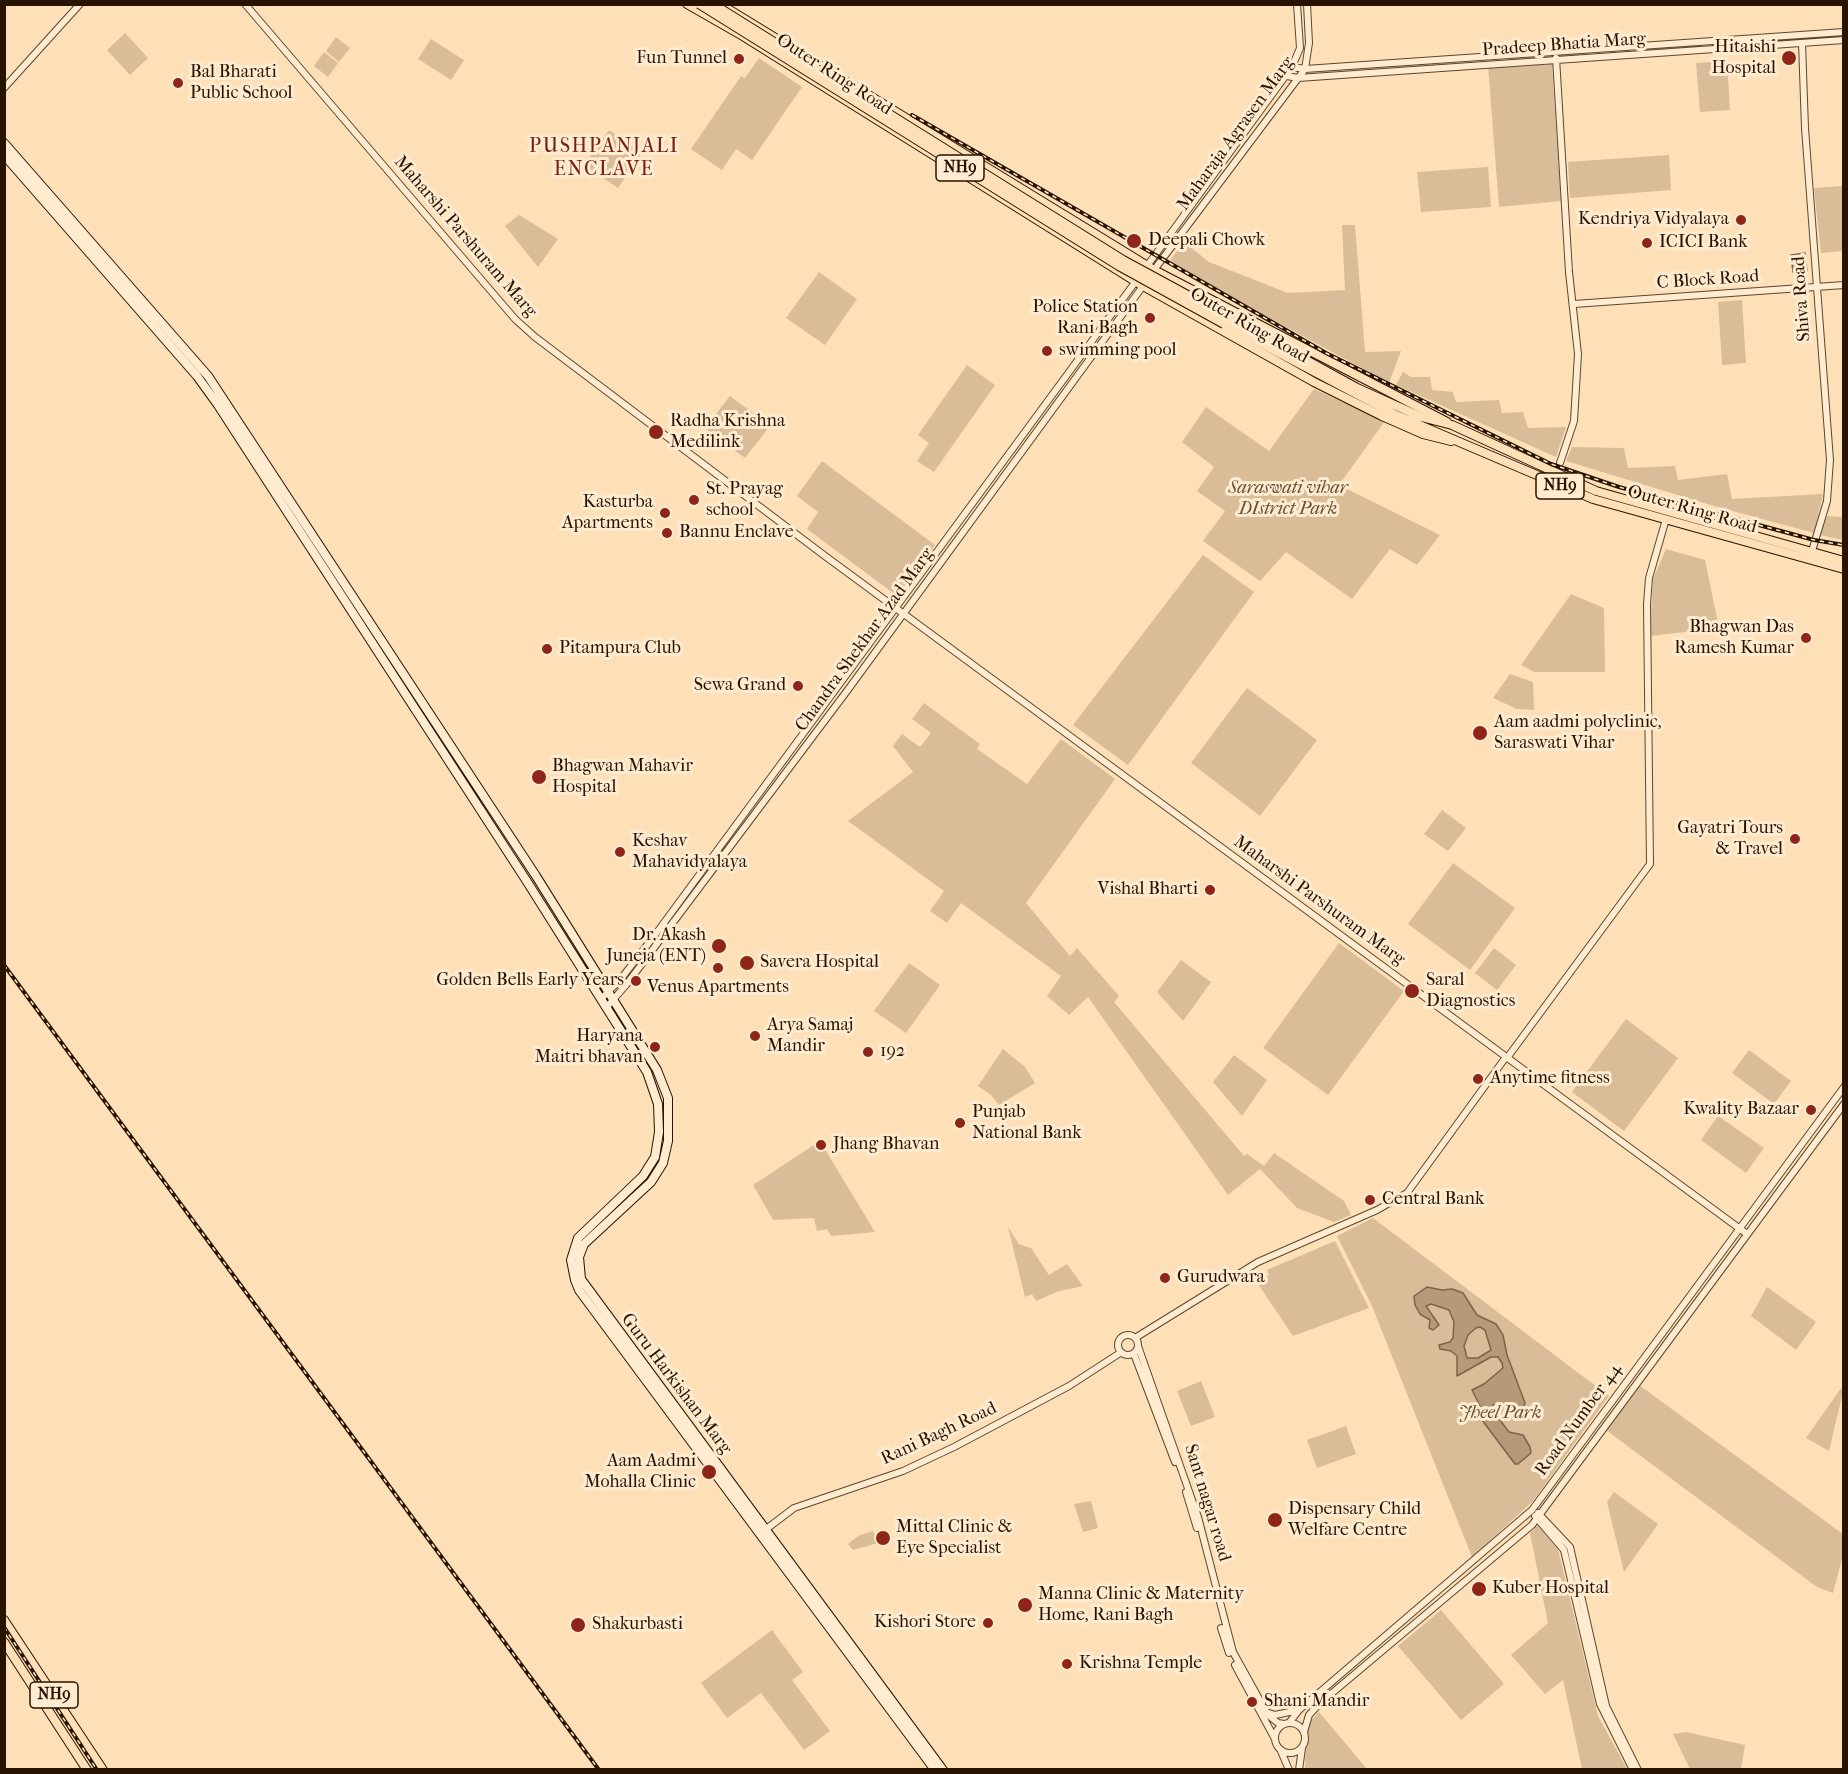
<!DOCTYPE html>
<html>
<head>
<meta charset="utf-8">
<style>
	body { margin:0 }
	#map { position:relative; width:1848px; height:1774px; overflow:hidden; background:#fde0b7; font-family:"IM FELL French Canon",serif }
	canvas { display:block }
	.frame { position:absolute; inset:0; border:6px solid #281300; pointer-events:none }
</style>
</head>
<body>
<div id="map">
<canvas width="1848" height="1774"></canvas>
<div class="frame"></div>
</div>
<script>
const g = document.querySelector('canvas').getContext('2d');
g.lineJoin = 'round';
function fill(path, color) {
  g.fillStyle = color;
  g.fill(path, 'evenodd');
}
function poly(rows) {
  const path = new Path2D();
  for (const r of rows) {
    if (r.length === 3) {
      path.moveTo(r[0] + r[2], r[1]);
      path.arc(r[0], r[1], r[2], 0, 2 * Math.PI);
      continue;
    }
    path.moveTo(r[0], r[1]);
    for (let i = 2; i < r.length; i += 2) path.lineTo(r[i], r[i + 1]);
  }
  return path;
}
function trace(path, color, width, dash) {
  g.strokeStyle = color;
  g.lineWidth = width;
  g.lineCap = dash ? 'butt' : 'round';
  g.setLineDash(dash || []);
  g.stroke(path);
}
function drawText(font, color, halo, rows, align = 'center') {
  g.font = font + ' "IM FELL French Canon",serif';
  g.lineWidth = 6;
  g.setLineDash([]);
  g.textBaseline = 'middle';
  g.strokeStyle = halo;
  g.fillStyle = color;
  for (const [text, x, y, turn = 0] of rows) {
    g.save();
    g.translate(x, y);
    g.rotate((+turn || 0) * Math.PI / 180);
    g.textAlign = isNaN(turn) ? turn : align;
    if (halo) g.strokeText(text, 0, 0);
    g.fillText(text, 0, 0);
    g.restore();
  }
}
fill(poly([
	[125,33,148,58,130,75,107,50],
	[336,37,350,48,339,62,326,51],
	[431,39,464,60,451,80,418,59],
	[324,52,338,63,328,77,314,66],
	[759,58,802,87,752,160,736,149,722,170,691,149,741,76,745,78],
	[1727,61,1730,110,1700,112,1696,63],
	[1552,64,1561,201,1499,207,1488,65],
	[609,130,642,153,618,188,584,165],
	[1669,155,1671,190,1570,198,1568,162],
	[1488,167,1491,207,1421,212,1417,172],
	[1843,186,1843,251,1821,253,1814,188],
	[519,215,558,239,538,267,505,226],
	[1342,225,1355,225,1365,352,1401,351,1389,383,1172,265,1171,259,1184,242,1209,262,1288,293,1345,290],
	[819,272,857,299,825,345,786,318],
	[1754,272,1755,283,1733,285,1732,274],
	[1742,300,1746,363,1722,365,1718,302],
	[967,365,995,385,934,472,917,461,929,443,918,435],
	[1403,372,1411,377,1430,377,1432,390,1453,392,1456,402,1499,400,1502,413,1523,412,1528,428,1566,427,1556,457,1396,385],
	[1314,389,1385,421,1339,485,1440,535,1417,565,1390,549,1352,599,1286,552,1260,581,1203,541,1225,511,1197,491,1214,467,1182,442,1206,407,1269,451],
	[730,396,770,426,745,458,705,428],
	[1572,447,1624,448,1628,468,1675,466,1678,480,1727,474,1732,499,1823,494,1814,533,1714,506,1566,461],
	[822,461,935,545,897,596,807,529,818,512,797,496],
	[1827,516,1843,517,1843,540,1820,535],
	[1666,549,1705,560,1719,628,1650,636,1653,579],
	[1203,555,1254,592,1128,765,1073,725],
	[1571,594,1604,608,1605,672,1534,672,1521,665],
	[1510,674,1533,682,1534,710,1517,709,1493,698],
	[1247,688,1317,740,1260,816,1191,763],
	[924,703,980,744,977,749,1027,784,1061,739,1115,779,1026,903,1070,956,1077,948,1119,996,1114,1002,1244,1156,1247,1154,1264,1166,1274,1153,1344,1201,1351,1215,1334,1222,1297,1208,1260,1169,1228,1195,1088,997,1069,1015,1047,996,1061,976,961,903,947,923,930,911,944,891,848,821,913,772,893,746,902,734,920,747,931,733,912,719],
	[1442,810,1466,828,1448,851,1424,834],
	[1453,863,1515,908,1470,970,1408,924],
	[1339,943,1404,991,1328,1095,1263,1048],
	[1494,948,1516,965,1497,990,1475,973],
	[1181,960,1211,982,1183,1021,1157,992],
	[909,963,940,985,906,1033,874,1011],
	[1626,1019,1678,1058,1624,1131,1572,1092],
	[1003,1049,1025,1067,1035,1083,999,1105,991,1095,978,1086],
	[1749,1050,1791,1081,1774,1104,1732,1073],
	[1234,1055,1267,1080,1242,1116,1213,1082],
	[1718,1116,1764,1148,1746,1173,1701,1140],
	[820,1141,875,1232,831,1236,827,1229,817,1231,814,1218,773,1220,753,1185],
	[1373,1218,1609,1396,1533,1501,1472,1557,1372,1306,1337,1236],
	[1008,1227,1019,1244,1031,1248,1049,1275,1067,1264,1083,1286,1059,1291,1036,1301,1032,1294,1025,1297],
	[1335,1241,1369,1308,1293,1336,1256,1281,1269,1275,1267,1270],
	[1767,1287,1816,1322,1796,1350,1751,1316],
	[1201,1381,1215,1417,1191,1426,1177,1391],
	[1639,1385,1843,1534,1843,1555,1833,1593,1817,1587,1606,1430],
	[1841,1388,1843,1392,1829,1451,1806,1438],
	[1346,1426,1356,1454,1317,1468,1307,1440],
	[1614,1492,1658,1524,1624,1572,1607,1502],
	[1091,1501,1098,1528,1083,1532,1074,1504],
	[1538,1525,1558,1549,1598,1716,1627,1769,1582,1769,1563,1680,1545,1694,1511,1655,1548,1623,1530,1533],
	[873,1531,878,1543,853,1550,848,1544,858,1536],
	[1441,1610,1504,1684,1461,1720,1398,1646],
	[772,1630,803,1672,792,1680,830,1731,804,1750,761,1693,727,1718,701,1683],
	[1319,1712,1367,1769,1305,1770,1306,1726],
	[1686,1732,1745,1745,1741,1769,1690,1769,1673,1734]
]), '#d9bd98');
const water = poly([
	[1805,253,1807,271,1793,272,1791,255,1805,253],
	[1427,1287,1442,1290,1452,1289,1463,1293,1477,1315,1496,1324,1503,1335,1507,1355,1525,1403,1523,1408,1515,1410,1494,1404,1491,1408,1509,1432,1523,1435,1530,1447,1531,1453,1518,1464,1515,1464,1482,1420,1482,1410,1472,1390,1484,1384,1503,1368,1502,1363,1498,1357,1491,1357,1457,1376,1457,1356,1451,1351,1440,1349,1439,1345,1450,1342,1453,1338,1454,1322,1449,1310,1431,1304,1426,1306,1439,1325,1433,1330,1429,1328,1430,1320,1420,1314,1415,1305,1414,1296,1427,1287],
	[1480,1327,1485,1330,1491,1350,1478,1358,1467,1358,1464,1346,1468,1335,1476,1328,1480,1327]
]);
fill(water, '#b59a79');
trace(water, '#7d6449', 1.5);
const tertiary = poly([
	[245,4,515,319,535,337,825,556,1747,1234],
	[1802,43,1805,128,1830,460,1827,501,1812,551],
	[1556,58,1569,272,1578,354,1574,421,1560,463],
	[1292,67,1305,69,1844,32],
	[1287,76,1298,78,1844,40],
	[4,88,80,4],
	[1147,266,1292,67,1300,48,1297,4],
	[1154,270,1305,69,1309,43,1307,4],
	[1574,304,1844,285],
	[601,999,620,980,655,935,1136,281],
	[606,1008,626,985,847,691,1143,286],
	[1507,1058,1650,864,1647,604,1649,578,1666,519],
	[1128,1345,10],
	[1135,1338,1258,1262,1377,1210,1407,1193,1506,1057],
	[1138,1346,1198,1517,1233,1652,1268,1715,1278,1723,1284,1724],
	[1134,1354,1175,1462],
	[1186,1492,1197,1528],
	[1538,1513,1570,1547,1606,1706,1638,1770],
	[1535,1516,1564,1550,1600,1704,1633,1770],
	[765,1530,794,1508,903,1471,954,1447,1069,1386,1120,1353],
	[1221,1628,1229,1653],
	[1235,1665,1275,1739],
	[1266,1712,1275,1715,1299,1710],
	[1290,1738,15],
	[1289,1723,1299,1710,1532,1510,1844,1087],
	[1304,1732,1309,1715,1319,1704,1532,1525,1844,1104],
	[1281,1751,1289,1770],
	[1299,1770,1302,1748]
]);
const secondary = poly([
	[4,143,208,376,536,876,657,1070,668,1098,668,1141,663,1163,651,1182,584,1244,579,1257,581,1279,943,1770],
	[4,155,197,376,218,405,526,880,647,1072,658,1104,659,1132,655,1157,643,1176,578,1238,571,1260,575,1280,579,1290,935,1770]
]);
const primary = poly([
	[687,4,743,36,1143,286,1314,382,1382,416,1423,434,1451,441],
	[728,9,1154,270,1447,422],
	[4,1620,103,1770],
	[4,1642,87,1770]
]);
const trunk = poly([
	[1228,317,1357,388,1421,417,1452,425,1596,491,1844,561],
	[1224,324,1396,415,1593,499,1844,569]
]);
trace(tertiary, '#5d462e', 8);
trace(secondary, '#281300', 10);
trace(primary, '#281300', 10);
trace(trunk, '#281300', 10);
trace(tertiary, '#feebd0', 6);
trace(secondary, '#feebd0', 8);
trace(primary, '#fde0b7', 8);
trace(trunk, '#fde0b7', 8);
const rail = poly([
	[912,115,1326,353,1551,464,1619,487,1814,540,1844,545],
	[4,965,599,1770],
	[4,1627,97,1770]
]);
trace(rail, '#281300', 4);
trace(rail, '#feebd0', 1.5, [4.5]);
const trunkBridge = poly([
	[699,4,1119,266,1224,324],
	[713,4,1123,260,1228,317]
]);
trace(trunkBridge, '#281300', 10, []);
trace(trunkBridge, '#fde0b7', 8);
for (const [x, y, r, color] of [
	[1789,58,8,"#8f2418"],
	[739,59,6,"#8f2418"],
	[178,83,6,"#8f2418"],
	[1741,220,6,"#8f2418"],
	[1134,241,8,"#8f2418"],
	[1647,243,6,"#8f2418"],
	[1150,318,6,"#8f2418"],
	[1047,351,6,"#8f2418"],
	[656,432,8,"#8f2418"],
	[694,500,6,"#8f2418"],
	[665,513,6,"#8f2418"],
	[667,533,6,"#8f2418"],
	[1806,638,6,"#8f2418"],
	[547,649,6,"#8f2418"],
	[798,686,6,"#8f2418"],
	[1480,733,8,"#8f2418"],
	[539,777,8,"#8f2418"],
	[1795,839,6,"#8f2418"],
	[620,852,6,"#8f2418"],
	[1210,890,6,"#8f2418"],
	[719,946,8,"#8f2418"],
	[747,963,8,"#8f2418"],
	[718,968,6,"#8f2418"],
	[636,981,6,"#8f2418"],
	[1412,991,8,"#8f2418"],
	[755,1036,6,"#8f2418"],
	[655,1047,6,"#8f2418"],
	[868,1052,6,"#8f2418"],
	[1478,1079,6,"#8f2418"],
	[1811,1110,6,"#8f2418"],
	[960,1123,6,"#8f2418"],
	[821,1145,6,"#8f2418"],
	[1370,1200,6,"#8f2418"],
	[1165,1278,6,"#8f2418"],
	[709,1472,8,"#8f2418"],
	[1275,1520,8,"#8f2418"],
	[883,1538,8,"#8f2418"],
	[1479,1589,8,"#8f2418"],
	[1025,1605,8,"#8f2418"],
	[988,1623,6,"#8f2418"],
	[578,1625,8,"#8f2418"],
	[1067,1664,6,"#8f2418"],
	[1252,1702,6,"#8f2418"]
]) {
  const dot = new Path2D();
  dot.arc(x, y, r, 0, 2 * Math.PI);
  g.fillStyle = color;
  g.fill(dot);
  trace(dot, '#feebd0', 2);
}
for (const [x, y, w] of [
	[960,168,48],
	[1560,486,48],
	[54,1695,48]
]) {
  const box = new Path2D();
  box.roundRect(x - w / 2, y - 13, w, 26, 4.5);
  g.fillStyle = '#feebd0';
  g.fill(box);
  trace(box, '#281300', 1.5);
}
drawText('bold 16px', '#281300', null, [
	["NH9",960,168],
	["NH9",1560,486],
	["NH9",54,1695]
]);
drawText('18px', '#281300', '#feebd0', [
	["Pradeep Bhatia Marg",1564,45,-4],
	["Outer Ring Road",834,75,33],
	["Maharaja Agrasen Marg",1236,134,-54],
	["Maharshi Parshuram Marg",465,237,49],
	["C Block Road",1708,280,-4],
	["Shiva Road",1802,299,-94],
	["Outer Ring Road",1249,326,30],
	["Outer Ring Road",1692,510,16],
	["Chandra Shekhar Azad Marg",865,640,-54],
	["Maharshi Parshuram Marg",1319,901,36],
	["Guru Harkishan Marg",676,1384,53],
	["Road Number 44",1579,1420,-54],
	["Rani Bagh Road",939,1434,-25],
	["Sant nagar road",1207,1503,73]
]);
drawText('18px', '#281300', '#feebd0', [
	["Hitaishi",1776,48,"right"],
	["Hospital",1776,69,"right"],
	["Fun Tunnel",727,59,"right"],
	["Bal Bharati",190,73],
	["Public School",190,94],
	["Kendriya Vidyalaya",1729,220,"right"],
	["Deepali Chowk",1148,241],
	["ICICI Bank",1659,243],
	["Police Station",1138,308,"right"],
	["Rani Bagh",1138,329,"right"],
	["swimming pool",1059,351],
	["Radha Krishna",670,422],
	["Medilink",670,443],
	["St. Prayag",706,490],
	["school",706,511],
	["Kasturba",653,503,"right"],
	["Apartments",653,524,"right"],
	["Bannu Enclave",679,533],
	["Bhagwan Das",1794,628,"right"],
	["Ramesh Kumar",1794,649,"right"],
	["Pitampura Club",559,649],
	["Sewa Grand",786,686,"right"],
	["Aam aadmi polyclinic,",1494,723],
	["Saraswati Vihar",1494,744],
	["Bhagwan Mahavir",552,767],
	["Hospital",552,788],
	["Gayatri Tours",1783,829,"right"],
	["& Travel",1783,850,"right"],
	["Keshav",632,842],
	["Mahavidyalaya",632,863],
	["Vishal Bharti",1198,890,"right"],
	["Dr. Akash",706,936,"right"],
	["Juneja (ENT)",706,957,"right"],
	["Savera Hospital",760,963],
	["Golden Bells Early Years",624,981,"right"],
	["Saral",1426,981],
	["Diagnostics",1426,1002],
	["Venus Apartments",718,988,"center"],
	["Arya Samaj",767,1026],
	["Mandir",767,1047],
	["Haryana",643,1037,"right"],
	["Maitri bhavan",643,1058,"right"],
	["192",880,1052],
	["Anytime fitness",1490,1079],
	["Kwality Bazaar",1799,1110,"right"],
	["Punjab",972,1113],
	["National Bank",972,1134],
	["Jhang Bhavan",833,1145],
	["Central Bank",1382,1200],
	["Gurudwara",1177,1278],
	["Aam Aadmi",696,1462,"right"],
	["Mohalla Clinic",696,1483,"right"],
	["Dispensary Child",1288,1510],
	["Welfare Centre",1288,1531],
	["Mittal Clinic &",896,1528],
	["Eye Specialist",896,1549],
	["Kuber Hospital",1492,1589],
	["Manna Clinic & Maternity",1038,1595],
	["Home, Rani Bagh",1038,1616],
	["Kishori Store",976,1623,"right"],
	["Shakurbasti",592,1625],
	["Krishna Temple",1079,1664],
	["Shani Mandir",1264,1702]
], 'left');
drawText('italic 18px', '#664e35', '#feebd0', [
	["Saraswati vihar",1288,489],
	["DIstrict Park",1288,510],
	["Jheel Park",1500,1414]
]);
g.letterSpacing = '1.5px';
drawText('20px', '#7a1f14', '#feebd0', [
	["PUSHPANJALI",604,147],
	["ENCLAVE",604,170]
]);
g.letterSpacing = '0px';
</script>
</body>
</html>
